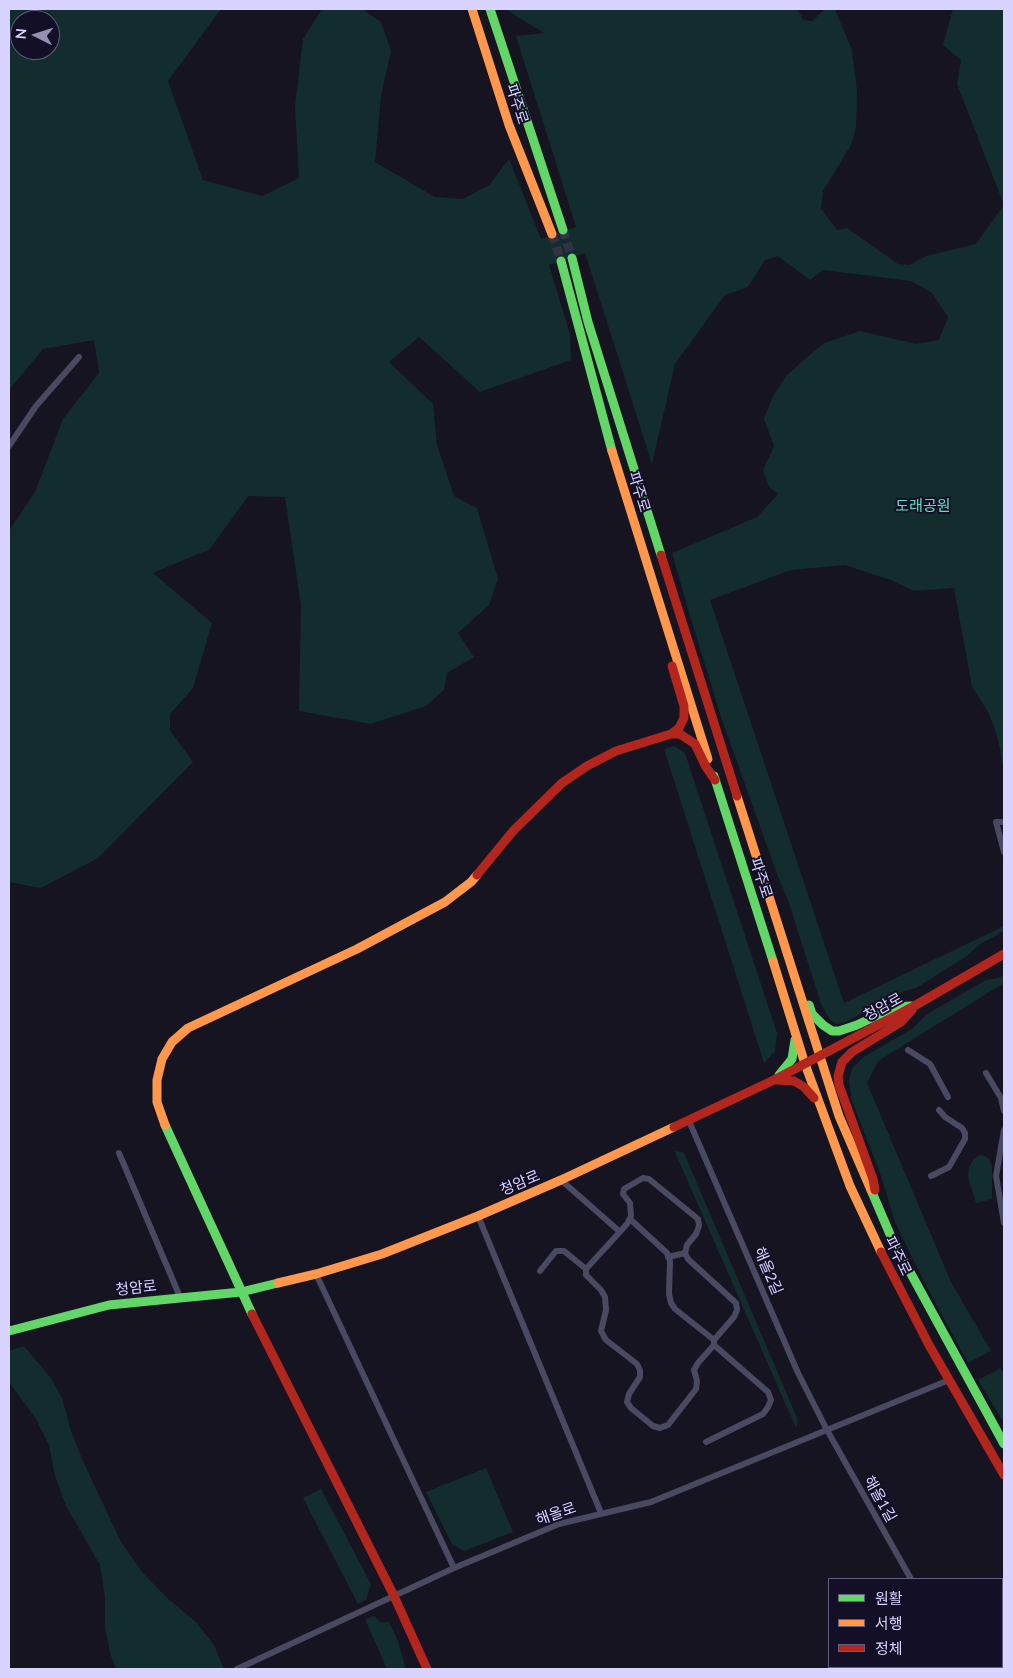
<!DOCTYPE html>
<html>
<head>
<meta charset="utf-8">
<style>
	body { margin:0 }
	#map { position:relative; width:1013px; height:1678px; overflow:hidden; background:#161421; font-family:Lato,"Noto Sans KR",sans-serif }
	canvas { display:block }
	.frame { position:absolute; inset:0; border:10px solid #d9d4ff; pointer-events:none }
	.legend { position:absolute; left:828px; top:1578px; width:175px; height:90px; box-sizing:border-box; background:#130f26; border:1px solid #625e7d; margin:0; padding:6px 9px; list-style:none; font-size:15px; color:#d9d4ff }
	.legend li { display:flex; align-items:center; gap:10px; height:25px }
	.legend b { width:25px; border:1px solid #625e7d }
	.north { position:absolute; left:10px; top:10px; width:50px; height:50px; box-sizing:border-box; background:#130f26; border:1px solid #625e7d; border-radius:50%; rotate:275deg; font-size:14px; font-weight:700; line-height:20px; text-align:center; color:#d9d4ff }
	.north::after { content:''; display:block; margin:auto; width:18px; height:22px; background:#9591b1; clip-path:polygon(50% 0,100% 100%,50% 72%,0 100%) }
</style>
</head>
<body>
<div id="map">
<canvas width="1013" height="1678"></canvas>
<div class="frame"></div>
<ul class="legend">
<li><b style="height:6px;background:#63d668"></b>원활</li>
<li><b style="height:6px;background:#ff974d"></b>서행</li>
<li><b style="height:6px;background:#b3261e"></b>정체</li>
</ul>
<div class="north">N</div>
</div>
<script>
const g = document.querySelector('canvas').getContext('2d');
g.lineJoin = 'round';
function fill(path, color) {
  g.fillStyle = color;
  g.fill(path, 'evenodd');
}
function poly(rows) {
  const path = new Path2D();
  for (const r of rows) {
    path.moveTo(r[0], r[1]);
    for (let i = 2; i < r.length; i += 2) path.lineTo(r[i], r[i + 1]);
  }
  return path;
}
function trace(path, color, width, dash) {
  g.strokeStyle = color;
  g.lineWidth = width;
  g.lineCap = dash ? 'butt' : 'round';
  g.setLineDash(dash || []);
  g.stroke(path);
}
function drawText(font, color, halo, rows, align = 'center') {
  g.font = font + ' Lato,"Noto Sans KR",sans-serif';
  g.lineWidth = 4;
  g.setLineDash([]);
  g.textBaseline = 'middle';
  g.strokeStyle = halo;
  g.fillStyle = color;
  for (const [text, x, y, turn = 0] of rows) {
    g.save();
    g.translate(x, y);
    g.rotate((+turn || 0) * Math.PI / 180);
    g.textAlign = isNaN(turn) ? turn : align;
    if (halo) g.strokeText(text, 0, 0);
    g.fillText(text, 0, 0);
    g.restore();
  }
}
fill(poly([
	[9,9,221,9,168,81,203,180,262,196,299,178,295,106,303,39,322,9,362,9,381,22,391,51,381,96,375,162,435,197,463,199,489,185,509,159,541,239,576,227,516,36,544,33,505,9,798,9,803,20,812,21,825,9,835,9,852,50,857,91,856,128,851,145,823,191,821,209,837,230,847,228,898,264,910,265,926,256,976,244,1004,205,957,84,961,60,943,45,953,9,1004,9,1004,796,1003,767,1000,748,995,729,988,712,972,687,954,588,914,591,891,580,845,565,791,570,710,600,844,1003,1004,926,1004,931,980,944,967,956,916,988,899,993,846,1022,837,1024,830,1020,821,1004,788,900,778,877,721,717,688,609,672,553,757,517,778,494,769,487,763,470,774,446,764,419,772,398,786,376,805,359,824,343,860,331,916,344,939,340,948,317,932,293,911,281,823,270,810,280,778,256,765,260,748,287,725,295,675,364,652,464,585,253,549,265,570,334,571,360,480,392,419,337,389,362,433,404,437,445,454,496,477,508,498,579,489,605,458,633,474,657,447,673,444,690,426,706,371,724,299,711,301,606,285,497,248,496,210,549,153,573,212,623,193,688,170,714,170,730,193,762,98,858,41,888,9,882,9,531,35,492,63,419,99,373,94,340,43,349,9,390,9,47,10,45],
	[20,20,50,20,50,50,20,50],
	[674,746,685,753,777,1033,775,1051,764,1063,664,749],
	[1004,975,1004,983,878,1061,867,1083,951,1282,991,1351,968,1363,923,1280,895,1222,881,1176,852,1101,849,1082,852,1068,865,1056,912,1029,927,1014,986,980,998,978],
	[674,1150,684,1153,798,1420,796,1428],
	[979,1155,985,1156,989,1159,992,1166,992,1199,976,1203,968,1177,969,1167,974,1159],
	[24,1346,51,1378,62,1398,71,1431,83,1461,121,1542,143,1573,166,1597,196,1622,214,1645,224,1669,116,1669,111,1656,105,1629,105,1597,100,1565,66,1506,55,1476,49,1445,36,1419,9,1382,9,1351],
	[1001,1368,1004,1374,1004,1423,978,1380],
	[486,1468,513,1532,464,1551,452,1544,426,1492],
	[321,1489,371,1584,366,1600,358,1604,303,1498],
	[374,1616,380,1622,389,1622,398,1641,406,1669,387,1669,365,1619]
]), '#132c2d');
trace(poly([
	[563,230,572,258],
	[552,234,561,261]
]), '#333142', 9, [9, 4.5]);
trace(poly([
	[9,446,36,406,79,357],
	[1004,822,996,822,1004,852],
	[908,1050,930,1064,948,1097],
	[986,1073,1001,1098,1004,1111],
	[689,1121,798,1373,827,1430,911,1579],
	[1004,1130,996,1176,1004,1223],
	[119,1153,180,1297],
	[931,1176,949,1167,965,1139,965,1133,962,1128,945,1117,939,1110],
	[561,1180,619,1231],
	[478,1216,601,1513],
	[630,1219,667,1253,670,1261,669,1294,671,1303,675,1309,714,1340],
	[668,1257,685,1253],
	[540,1271,556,1251,564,1251,586,1269],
	[316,1274,454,1568],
	[706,1442,763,1414,768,1407,771,1400,768,1392,714,1345,714,1340,734,1317,737,1310,736,1303,688,1259,685,1253,687,1245,696,1234,699,1226,698,1219,649,1179,643,1178,624,1189,623,1194,630,1203,631,1216,627,1224,586,1269,586,1275,601,1290,605,1297,606,1310,601,1331,606,1340,637,1364,640,1370,640,1377,629,1394,627,1402,631,1408,653,1426,660,1428,668,1425,696,1389,697,1381,694,1370,698,1363,714,1345],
	[960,1667,962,1669],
	[237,1669,454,1568,559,1524,651,1502,949,1380]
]), '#4a4962', 6);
trace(poly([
	[490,9,563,230],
	[572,258,588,322,661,555],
	[561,261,612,451],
	[714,776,773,961],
	[809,1005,812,1014,823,1025,832,1031,839,1031,857,1025,895,1007,911,1006],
	[779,1075,792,1059,795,1040],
	[165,1125,252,1314],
	[871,1190,892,1239,1004,1444],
	[9,1331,109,1305,241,1292,278,1283]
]), '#63d668', 9);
trace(poly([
	[472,9,509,125,552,234],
	[612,451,708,759],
	[737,796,839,1116,871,1190],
	[773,961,805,1064,850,1186,881,1252],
	[165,1125,157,1102,157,1080,162,1059,172,1042,188,1028,357,949,445,902,471,882,477,875],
	[278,1283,316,1274,382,1254,478,1216,561,1180,674,1127]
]), '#ff974d', 9);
trace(poly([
	[661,555,737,796],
	[671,734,679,728,684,718,684,706,672,666],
	[477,875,513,831,562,783,587,766,616,751,671,734,680,734,695,744,706,767,715,780],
	[776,1080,794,1081,804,1087,814,1098],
	[674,1127,774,1080,916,1005,1004,954],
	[875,1190,873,1179,839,1085,838,1076,842,1062,852,1052,901,1022,912,1010],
	[881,1252,929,1345,1004,1475],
	[252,1314,394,1596,427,1669]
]), '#b3261e', 9);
drawText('15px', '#d9d4ff', '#130f26', [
	["파주로",517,104,72],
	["파주로",639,492,73],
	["파주로",761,878,72],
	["청암로",883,1007,-29],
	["청암로",520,1183,-23],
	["파주로",898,1256,64],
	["해올2길",768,1271,67],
	["청암로",136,1288,-6],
	["해올1길",880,1499,61],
	["해올로",556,1514,-19]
]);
drawText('15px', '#5fe0c0', '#130f26', [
	["도래공원",923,506]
]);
</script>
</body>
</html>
